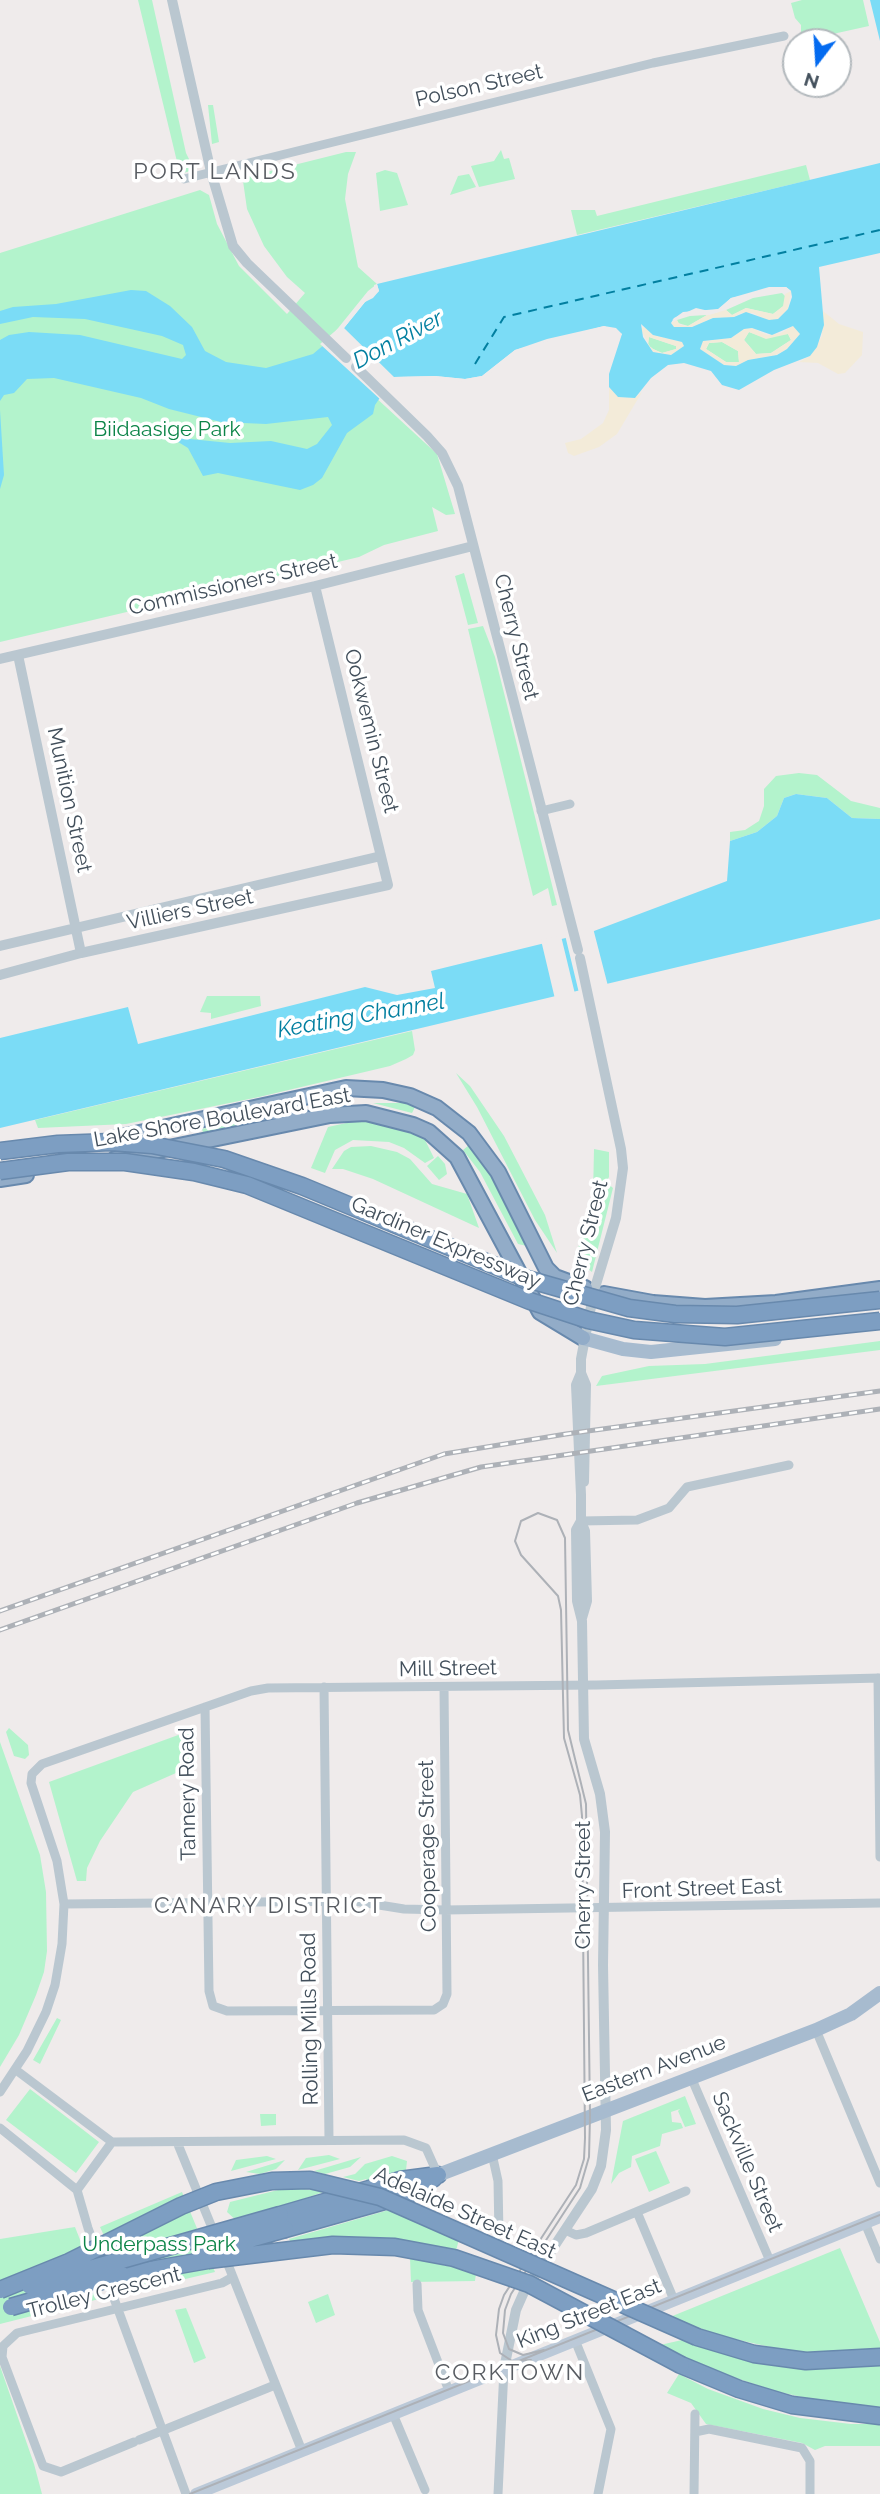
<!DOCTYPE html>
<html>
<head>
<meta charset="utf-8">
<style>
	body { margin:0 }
	#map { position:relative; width:880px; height:2494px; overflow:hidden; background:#efebeb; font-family:Raleway,sans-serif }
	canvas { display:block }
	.north { position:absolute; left:782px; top:28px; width:70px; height:70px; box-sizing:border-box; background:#fff; border:2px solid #b3b9bd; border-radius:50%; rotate:197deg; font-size:19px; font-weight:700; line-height:28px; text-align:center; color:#424f5b }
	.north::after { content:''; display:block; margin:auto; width:24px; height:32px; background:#046bf0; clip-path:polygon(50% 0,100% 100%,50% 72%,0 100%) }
</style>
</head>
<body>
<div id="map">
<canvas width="880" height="2494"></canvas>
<div class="north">N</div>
</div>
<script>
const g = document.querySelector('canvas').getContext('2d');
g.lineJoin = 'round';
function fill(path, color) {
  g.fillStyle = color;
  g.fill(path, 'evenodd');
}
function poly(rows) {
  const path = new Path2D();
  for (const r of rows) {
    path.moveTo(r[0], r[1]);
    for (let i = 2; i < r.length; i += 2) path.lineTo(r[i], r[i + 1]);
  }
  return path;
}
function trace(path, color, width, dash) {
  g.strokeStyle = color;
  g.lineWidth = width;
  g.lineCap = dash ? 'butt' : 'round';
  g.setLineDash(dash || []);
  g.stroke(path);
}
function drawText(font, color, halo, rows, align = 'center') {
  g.font = font + ' Raleway,sans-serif';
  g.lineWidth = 7;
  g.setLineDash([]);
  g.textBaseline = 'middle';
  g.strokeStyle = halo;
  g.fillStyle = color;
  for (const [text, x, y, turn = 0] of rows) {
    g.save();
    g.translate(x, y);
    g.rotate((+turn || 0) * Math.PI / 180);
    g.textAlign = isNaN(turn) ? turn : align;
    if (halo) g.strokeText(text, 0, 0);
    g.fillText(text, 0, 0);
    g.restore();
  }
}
fill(poly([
	[138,0,152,0,186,153,189,159,190,171,180,174],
	[802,0,863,0,869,26,801,41,801,25,795,18,791,3],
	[208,105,213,105,219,142,212,144],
	[501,150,504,159,509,158,515,179,479,187,471,166,494,161],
	[346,152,356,152,348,174,345,199,358,267,377,284,368,291,322,348,437,454,455,514,446,515,432,507,438,531,384,545,359,557,0,642,0,253,200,190,209,195,217,224,239,266,287,314,305,293,287,277,264,246,247,209,243,181,250,176],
	[806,165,810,180,577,235,571,210,595,210,597,216],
	[385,170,397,173,408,205,380,211,376,173],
	[469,174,476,187,450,195,458,176],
	[782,293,786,297,784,306,773,314,746,308,732,315,726,310,753,298],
	[707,315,688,326,678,323,677,320,690,316],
	[749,332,760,336,788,334,791,340,771,353,756,354,744,340],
	[649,337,676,346,676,349,662,353,653,349,648,345],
	[722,342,738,351,739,362,726,362,706,349,709,343],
	[464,573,478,623,468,625,455,576],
	[483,626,495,657,557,905,552,906,548,888,533,896,468,629],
	[799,773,817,775,851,801,880,808,880,819,852,818,827,798,796,794,784,798,777,816,757,832,730,841,730,832,745,830,759,821,764,806,764,789,776,776],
	[207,996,260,996,261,1006,211,1019,211,1013,200,1012],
	[412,1031,415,1050,413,1055,406,1059,390,1066,259,1097,126,1124,38,1128,35,1120],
	[456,1073,470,1086,504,1136,545,1215,557,1253,535,1220,477,1107],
	[373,1103,404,1103,415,1107,412,1113],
	[245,1118,247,1127,204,1136,202,1129],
	[351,1122,380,1122,416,1134,425,1140,434,1158,425,1163,404,1148,389,1142,353,1140,335,1150,325,1173,311,1168,328,1127],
	[469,1145,490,1174,527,1246,518,1244,480,1172,463,1150],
	[371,1146,397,1152,410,1159,432,1184,467,1194,479,1228,373,1179,343,1169,332,1169,344,1151,351,1147],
	[594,1149,609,1152,609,1177,606,1182,613,1188,592,1272,575,1259,593,1196],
	[438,1156,445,1164,447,1174,439,1180,427,1166],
	[880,1341,880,1350,596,1386,602,1376,649,1366,705,1364],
	[9,1728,28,1745,29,1755,25,1759,14,1756,6,1732],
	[192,1730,194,1765,133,1792,100,1841,87,1868,86,1881,77,1881,49,1782],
	[0,1742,40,1855,46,1892,47,1951,44,1972,36,1995,19,2035,0,2067],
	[57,2018,61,2020,40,2064,33,2060],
	[30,2089,99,2142,76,2173,6,2120],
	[685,2096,696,2124,685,2127,678,2111,680,2109,671,2112,672,2122,681,2123,683,2128,662,2134,660,2146,632,2156,631,2167,619,2173,611,2184,623,2121],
	[260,2114,276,2114,276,2125,261,2126],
	[656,2151,670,2183,649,2192,635,2159],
	[329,2155,340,2159,298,2170,306,2158],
	[267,2156,276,2159,231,2171,236,2160],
	[392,2156,407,2161,406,2170,368,2183,366,2179,359,2181,343,2177,355,2174,365,2164],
	[361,2157,350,2167,325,2174,314,2171],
	[285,2160,276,2169,260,2174,246,2172],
	[286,2188,326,2191,238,2222,227,2212,230,2202],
	[182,2192,215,2272,130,2292,100,2227],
	[392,2209,459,2239,456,2251,389,2240,291,2242,289,2239],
	[75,2227,103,2298,0,2324,0,2239],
	[840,2248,880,2342,880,2350,797,2353,721,2336,670,2317],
	[410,2258,467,2270,476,2273,475,2281,411,2282],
	[328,2294,335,2315,316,2323,308,2302],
	[186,2308,206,2358,194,2363,175,2310],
	[682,2340,748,2359,808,2368,880,2364,880,2408,824,2402,775,2391,700,2366,660,2345],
	[0,2366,34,2464,42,2494,0,2494],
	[679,2374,708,2389,763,2409,800,2418,851,2424,880,2424,880,2446,825,2446,815,2450,802,2443,706,2424,691,2403,667,2393]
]), '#b3f3cc');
fill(poly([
	[791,291,788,309,778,319,769,321,753,313,741,313,734,317,713,318,692,327,674,327,671,323,677,320,680,325,688,326,707,315,726,310,732,315,746,308,773,314,783,306,785,294],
	[823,311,839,324,863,332,862,355,845,373,838,374,818,363,799,362,810,356,822,336],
	[793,326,798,328,800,334,787,349,776,355,748,360,736,366,724,365,700,349,703,341,731,338,744,329,752,328,767,335,781,333],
	[749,332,766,339,788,334,791,340,771,353,756,354,744,340],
	[722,342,738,351,739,362,726,362,706,349,709,343],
	[646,327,653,335,682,342,684,346,671,355,653,352,640,328],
	[649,337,676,346,676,349,662,353,653,349,648,345],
	[609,387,618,397,635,398,642,392,617,434,599,447,574,456,568,453,565,443,581,439,603,423,609,410]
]), '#f3ebd9');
fill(poly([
	[870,0,880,0,880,41],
	[880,163,880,253,819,267,824,325,817,347,810,356,774,370,739,390,722,385,711,371,684,363,668,365,651,378,635,398,618,397,609,387,609,374,622,334,604,326,515,350,482,376,465,379,435,376,394,377,375,405,373,414,347,433,322,478,313,485,300,490,218,473,203,476,188,448,170,437,230,443,271,441,307,449,317,444,332,425,328,417,266,424,221,422,169,409,141,398,54,378,27,379,14,393,4,395,0,401,0,340,9,335,29,332,80,335,182,359,186,355,183,345,162,336,85,319,33,317,0,324,0,311,13,307,56,304,131,290,146,291,170,306,192,327,205,351,226,362,266,368,313,354,344,328,365,302,373,298,379,291,377,284],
	[786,287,791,291,792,297,788,309,778,319,769,320,746,312,734,317,713,318,692,327,674,327,671,323,674,318,696,308,709,311,719,309,731,298],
	[641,324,653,335,682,342,684,346,671,355,653,352,643,337],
	[793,326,800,334,787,349,777,355,748,360,736,366,724,365,700,349,703,341,731,338,744,329,752,328,772,335],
	[0,410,4,475,0,489],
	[796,794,827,798,852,818,880,819,880,919,0,1128,0,1038,128,1007,138,1044,365,987,397,995,435,988,431,971,594,931,727,881,730,841,757,832,777,816,784,798]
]), '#7bdcf6');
fill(poly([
	[377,284,379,291,365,302,344,328,394,377,435,376,465,379,482,376,515,350,547,339,604,326,616,328,622,334,617,339,618,334,604,329,543,343,517,354,483,379,465,382,396,381,382,401,320,344,341,326,363,300,371,295,375,290,374,285],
	[769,287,786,287,791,291,769,291,733,301,719,312,709,315,695,312,672,320,683,312,718,309,731,298],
	[593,928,608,986,579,993,565,935],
	[561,936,575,994,555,999,541,940]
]), '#efebeb');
trace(poly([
	[475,364,504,317,880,230]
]), '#027fa0', 2, [9, 7]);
const trunk = poly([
	[260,1109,305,1118],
	[112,1139,346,1088,383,1090,410,1096,437,1108,469,1133,498,1172,546,1268,555,1277,585,1288],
	[115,1159,330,1115,366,1113,413,1125,429,1132,457,1157,540,1312,583,1338],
	[0,1179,26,1175],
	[604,1294,653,1303,705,1307,776,1303,880,1289]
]);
const motorway = poly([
	[280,2215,400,2180,438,2175],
	[285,2229,409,2194,434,2178],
	[122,2275,208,2260],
	[697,2337,754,2354,806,2361,880,2357],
	[681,2365,739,2389,792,2405,880,2416]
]);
trace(trunk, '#6889ad', 18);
trace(motorway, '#6889ad', 19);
trace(poly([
	[184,179,653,63,784,36],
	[541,811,570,804],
	[581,1521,637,1520,669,1508,687,1487,789,1465],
	[878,1678,880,1857],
	[324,1687,329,2140],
	[205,1707,209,1991,213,2006,227,2011,434,2010,443,2004,447,1994,444,1687],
	[64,1904,354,1901,404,1909,445,1910,880,1903],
	[816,2030,880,2183],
	[16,2070,112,2142],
	[691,2077,770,2261],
	[0,2092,27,2051,46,2012,55,1985,62,1944,64,1904,57,1861,31,1783,32,1774,42,1764,251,1691,268,1688,597,1685,880,1678],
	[0,2128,77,2190],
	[112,2142,404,2140,426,2148,438,2175],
	[177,2142,215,2235],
	[492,2154,498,2181,499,2235],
	[77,2190,88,2228,186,2494],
	[77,2190,112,2142],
	[637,2212,674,2300],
	[865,2223,880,2259],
	[565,2230,576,2235,586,2233,686,2191],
	[225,2257,302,2451],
	[417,2284,418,2310,449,2391],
	[575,2340,611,2429,598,2494],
	[393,2414,425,2490],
	[695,2432,709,2429,802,2448,810,2461,810,2494],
	[139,2440,275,2385],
	[134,2442,61,2472,43,2466,2,2357,3,2346,17,2333,222,2283,233,2277],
	[498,2494,504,2369],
	[694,2494,695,2414]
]), '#bac7d0', 9);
trace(poly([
	[172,0,211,172,233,246,247,263,346,358],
	[356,367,427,436,442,453,458,486,578,950],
	[18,655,81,953],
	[0,659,315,586,473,546],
	[0,946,381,856],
	[580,958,621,1149,623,1168,616,1218,594,1291,581,1359,581,1373,586,1385,584,1482],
	[0,975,81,953,388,885,315,586],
	[581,1521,585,1531,587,1601,582,1618],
	[504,2369,516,2310,524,2292,592,2189,601,2166,606,2130,603,1965,605,1832,600,1794,584,1739,582,1621,577,1601,576,1530,581,1521,581,1495,576,1385,581,1373]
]), '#bac7d0', 10);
trace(poly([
	[196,2494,880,2217]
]), '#bbc9d8', 12);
trace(poly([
	[583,1338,623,1349,651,1352,775,1339],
	[438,2175,816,2030,851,2014,880,1993]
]), '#a7bbcf', 14);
trace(trunk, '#92acc8', 14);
trace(motorway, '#7d9ec2', 16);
trace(poly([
	[531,2360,512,2361,500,2353,496,2335,499,2309,504,2295,576,2185,584,2159,585,2138,582,1816,580,1795,564,1738,561,1610,558,1596,521,1555,515,1541,521,1521,538,1513,557,1520,565,1538,568,1730,586,1804,590,2116,589,2157,580,2188,511,2294,505,2310,503,2333,509,2349,523,2355,544,2350],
	[190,2494,880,2215]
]), '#adb1b7', 2);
const rail = poly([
	[0,1611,444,1454,566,1434,880,1391],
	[0,1630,357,1503,481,1467,880,1409]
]);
trace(rail, '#adb1b7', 5);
trace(rail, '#fff', 2.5, [8]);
const motorwayBridge = poly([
	[0,1151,58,1144,112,1142,152,1145,224,1159,302,1186,527,1279,629,1308,675,1314,737,1315,880,1300],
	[0,1171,68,1162,125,1162,194,1172,247,1185,530,1301,588,1320,634,1330,725,1337,880,1321],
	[204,2252,285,2229],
	[208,2260,333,2245,395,2247,454,2258,529,2284,681,2365],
	[30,2286,280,2215],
	[0,2290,69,2262,181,2206,216,2192,272,2181,310,2180,380,2197,697,2337],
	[11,2307,122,2275]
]);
trace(motorwayBridge, '#6889ad', 19, []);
trace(motorwayBridge, '#7d9ec2', 16);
drawText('21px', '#424f5b', '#fff', [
	["Polson Street",479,86,-13],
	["Commissioners Street",233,585,-13],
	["Cherry Street",516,637,76],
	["Ookwemin Street",371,731,76],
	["Munition Street",69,800,78],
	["Villiers Street",190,910,-12],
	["Lake Shore Boulevard East",222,1118,-10],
	["Gardiner Expressway",446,1243,23],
	["Cherry Street",586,1243,-76],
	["Mill Street",448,1669,-1],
	["Tannery Road",188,1794,-91],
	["Cooperage Street",428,1846,-91],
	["Cherry Street",584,1885,-90],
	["Front Street East",702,1889,-2],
	["Rolling Mills Road",310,2019,-91],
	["Eastern Avenue",654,2069,-21],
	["Sackville Street",747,2162,67],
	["Adelaide Street East",465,2213,24],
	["Trolley Crescent",104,2293,-14],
	["King Street East",589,2314,-22]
]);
drawText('21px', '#0c8448', '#fff', [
	["Biidaasige Park",167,430],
	["Underpass Park",159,2245]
]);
g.letterSpacing = '2px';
drawText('23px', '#585c62', '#fff', [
	["PORT LANDS",215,172],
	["CANARY DISTRICT",269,1906],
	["CORKTOWN",510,2373]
]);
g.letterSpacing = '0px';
drawText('italic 23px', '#027fa0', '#fff', [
	["Don River",398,340,-28],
	["Keating Channel",361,1016,-10]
]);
</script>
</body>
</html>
